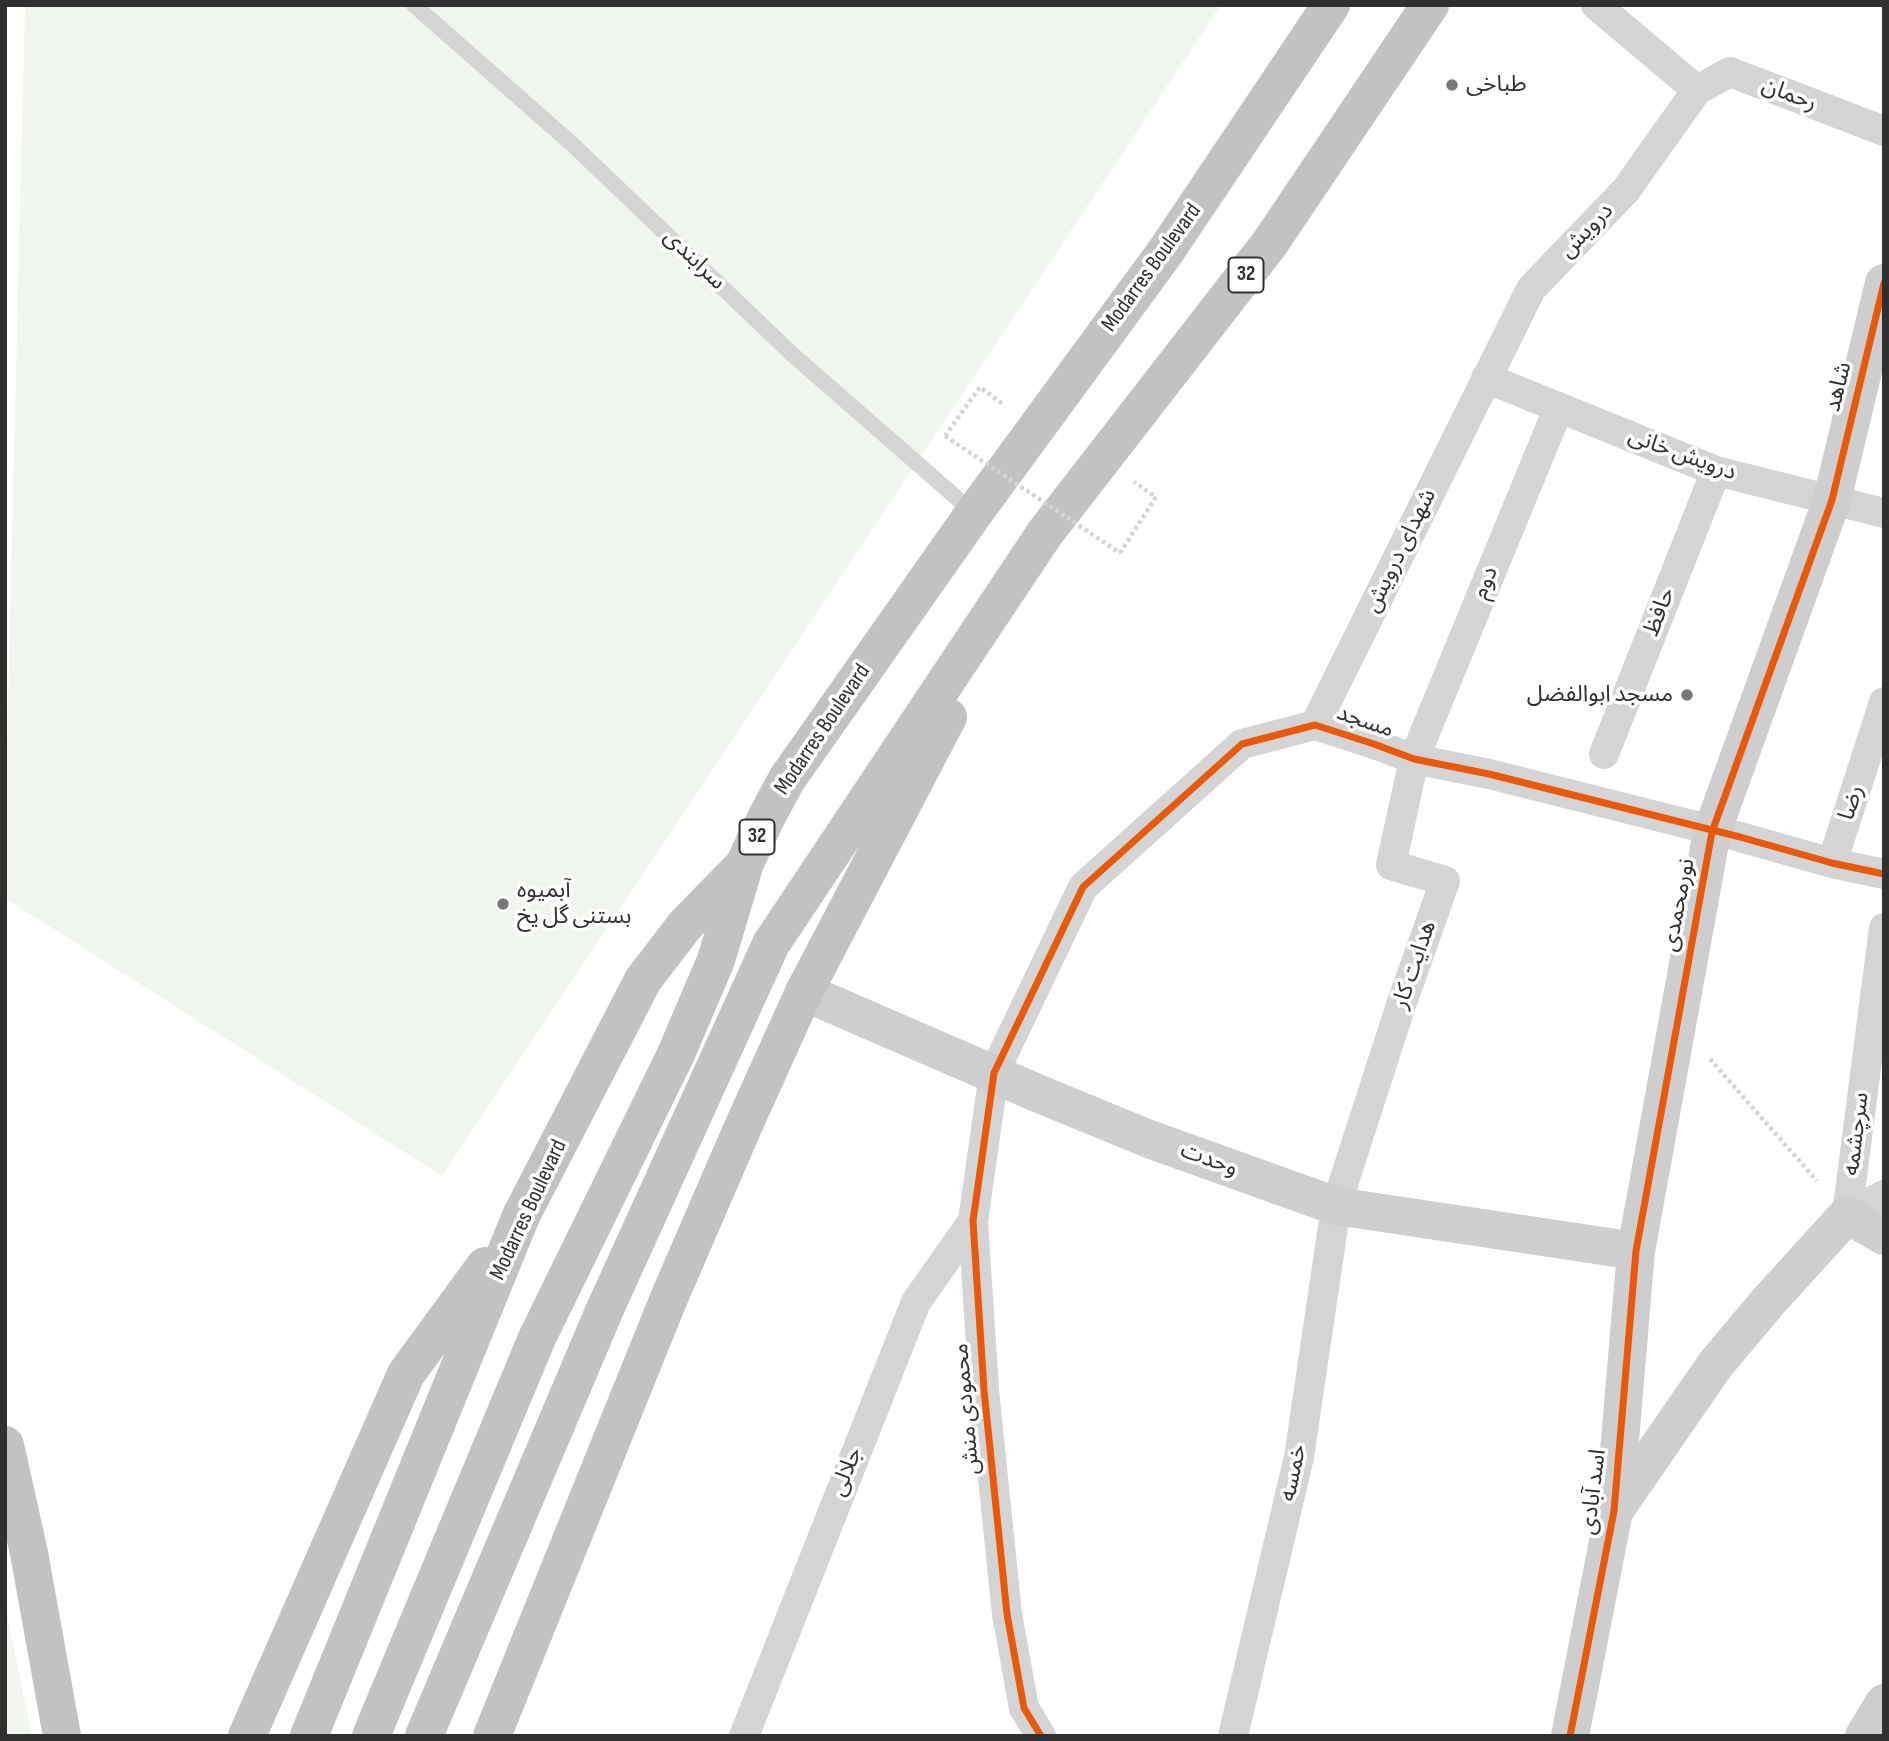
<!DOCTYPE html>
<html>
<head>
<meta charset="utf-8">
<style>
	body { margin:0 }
	#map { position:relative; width:1889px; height:1741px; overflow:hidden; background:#fff; font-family:"Sofia Sans Condensed",sans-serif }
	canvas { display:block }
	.frame { position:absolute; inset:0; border:7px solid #303030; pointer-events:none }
</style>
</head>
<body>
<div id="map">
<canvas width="1889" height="1741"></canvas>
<div class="frame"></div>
</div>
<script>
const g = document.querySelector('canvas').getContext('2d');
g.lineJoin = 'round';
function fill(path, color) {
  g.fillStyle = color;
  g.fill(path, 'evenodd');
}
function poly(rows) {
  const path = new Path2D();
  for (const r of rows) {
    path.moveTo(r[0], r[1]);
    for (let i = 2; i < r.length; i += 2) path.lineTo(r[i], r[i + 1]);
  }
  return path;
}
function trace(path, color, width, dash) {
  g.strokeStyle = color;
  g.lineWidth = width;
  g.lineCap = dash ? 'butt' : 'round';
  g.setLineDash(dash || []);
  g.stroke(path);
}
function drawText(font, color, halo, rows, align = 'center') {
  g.font = font + ' "Sofia Sans Condensed","Noto Sans Arabic",sans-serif';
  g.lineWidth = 7;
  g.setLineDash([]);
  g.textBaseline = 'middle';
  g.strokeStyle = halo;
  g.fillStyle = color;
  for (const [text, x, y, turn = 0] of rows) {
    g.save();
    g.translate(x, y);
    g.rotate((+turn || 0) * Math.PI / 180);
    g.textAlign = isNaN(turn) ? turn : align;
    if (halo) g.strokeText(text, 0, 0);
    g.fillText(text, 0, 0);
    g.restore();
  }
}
fill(poly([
	[25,5,1221,5,442,1176,5,898,5,827],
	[5,1604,32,1736,5,1736]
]), '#f0f5ed');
trace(poly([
	[945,436,980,387,1004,405],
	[1120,553,1156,497,1134,482],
	[1710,1059,1817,1181]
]), '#d4d4d4', 4.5, [3.5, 3.5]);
trace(poly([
	[414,5,572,144,793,355,974,513]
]), '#d4d4d4', 16);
trace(poly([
	[1596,5,1697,90],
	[1486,378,1716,471,1884,513],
	[1315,725,1531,289,1626,190,1697,90,1730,72,1884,131],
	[1604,754,1716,471],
	[1832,863,1884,702],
	[1847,1215,1884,928],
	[1847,1215,1884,1195],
	[744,1736,916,1302,973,1221],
	[1041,1736,1024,1708,1007,1614,984,1390,973,1221,994,1073,1083,887,1242,744,1315,725,1374,744,1414,759,1489,774,1740,837,1832,863,1884,874],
	[1233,1736,1299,1457,1336,1206,1400,1008,1445,881,1391,865,1414,759,1559,407]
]), '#d4d4d4', 30);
trace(poly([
	[804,992,1037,1093,1149,1139,1336,1206,1636,1251],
	[1615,1510,1715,1365,1767,1303,1847,1215,1884,1236],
	[1570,1736,1614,1511,1636,1251,1712,832,1832,500,1884,283],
	[1864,1736,1884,1703]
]), '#cecece', 38);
trace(poly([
	[5,1445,29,1553,62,1736],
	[247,1736,406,1374,485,1266],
	[309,1736,521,1216,643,980,686,924,744,865,767,816,787,779,974,513,1166,251,1331,5],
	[371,1736,537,1338,676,1054,716,960,743,870],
	[424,1736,605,1309,771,944,1045,533,1270,243,1430,5],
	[492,1736,669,1298,743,1127,804,992,948,717]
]), '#c2c2c2', 38);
trace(poly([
	[945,436,1120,553]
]), '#d4d4d4', 4.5, [3.5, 3.5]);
trace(poly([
	[1041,1736,1024,1708,1007,1614,984,1390,973,1221,994,1073,1083,887,1242,744,1315,725,1374,744,1414,759,1489,774,1740,837,1832,863,1884,874],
	[1570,1736,1614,1511,1636,1251,1712,832,1832,500,1884,283]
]), '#e8590c', 7);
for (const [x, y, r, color] of [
	[1452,85,7,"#787878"],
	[1687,695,7,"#787878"],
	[503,904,7,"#787878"]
]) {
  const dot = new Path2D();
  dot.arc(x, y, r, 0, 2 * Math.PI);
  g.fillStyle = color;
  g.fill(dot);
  trace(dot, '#fff', 2.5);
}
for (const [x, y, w] of [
	[1246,275,35],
	[757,837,35]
]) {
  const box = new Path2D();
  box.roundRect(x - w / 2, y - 17.5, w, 35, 5);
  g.fillStyle = '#fff';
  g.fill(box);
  trace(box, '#303030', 2);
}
drawText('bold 21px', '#303030', null, [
	["32",1246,275],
	["32",757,837]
]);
drawText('23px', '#303030', '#fff', [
	["طباخی",1466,85],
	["مسجد ابوالفضل",1673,695,"right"],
	["آبمیوه",517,891],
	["بستنی گل یخ",517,917]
], 'left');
drawText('23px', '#303030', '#fff', [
	["رحمان",1789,95,21],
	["درویش",1587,231,-46],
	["سرابندی",694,260,44],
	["Modarres Boulevard",1152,268,-54],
	["شاهد",1839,387,-76],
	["درویش خانی",1682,455,20],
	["شهدای درویش",1401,551,-64],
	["دوم",1486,583,-68],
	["حافظ",1660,612,-69],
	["مسجد",1365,722,19],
	["Modarres Boulevard",823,730,-56],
	["رضا",1852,803,-72],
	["نورمحمدی",1679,905,-79],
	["هدایت کار",1415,965,-71],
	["سرچشمه",1857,1134,-83],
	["وحدت",1209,1160,20],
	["Modarres Boulevard",529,1210,-65],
	["محمودی منش",967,1409,-95],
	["جلالی",847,1472,-68],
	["خمسه",1294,1473,-78],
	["اسد آبادی",1594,1492,-83]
]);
</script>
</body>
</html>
